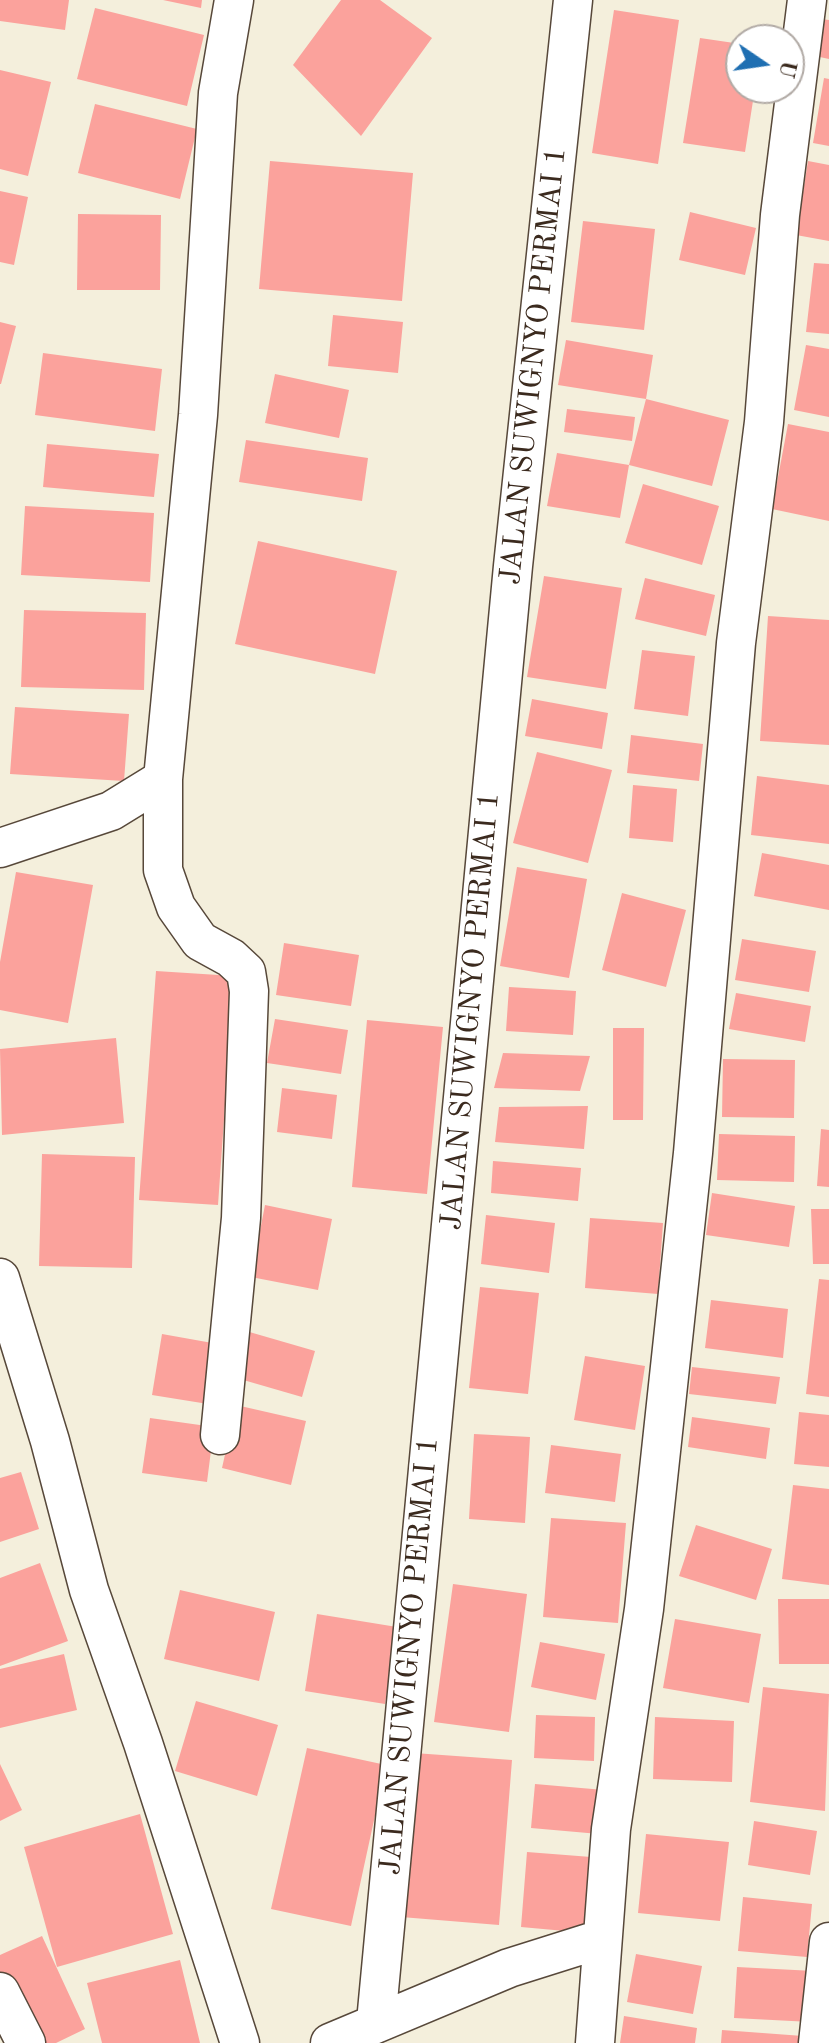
<!DOCTYPE html>
<html>
<head>
<meta charset="utf-8">
<style>
	body { margin:0 }
	#map { position:relative; width:829px; height:2043px; overflow:hidden; background:#f4efdc; font-family:"Old Standard TT",serif }
	canvas { display:block }
	.north { position:absolute; left:725px; top:24px; width:80px; height:80px; box-sizing:border-box; background:#fff; border:2px solid #b1aaa5; border-radius:50%; rotate:103deg; font-size:22px; font-weight:700; line-height:32px; text-align:center; color:#3b2a1e }
	.north::after { content:''; display:block; margin:auto; width:28px; height:36px; background:#1f6fb2; clip-path:polygon(50% 0,100% 100%,50% 72%,0 100%) }
</style>
</head>
<body>
<div id="map">
<canvas width="829" height="2043"></canvas>
<div class="north">U</div>
</div>
<script>
const g = document.querySelector('canvas').getContext('2d');
g.lineJoin = 'round';
function fill(path, color) {
  g.fillStyle = color;
  g.fill(path, 'evenodd');
}
function poly(rows) {
  const path = new Path2D();
  for (const r of rows) {
    path.moveTo(r[0], r[1]);
    for (let i = 2; i < r.length; i += 2) path.lineTo(r[i], r[i + 1]);
  }
  return path;
}
function trace(path, color, width, dash) {
  g.strokeStyle = color;
  g.lineWidth = width;
  g.lineCap = dash ? 'butt' : 'round';
  g.setLineDash(dash || []);
  g.stroke(path);
}
function drawText(font, color, halo, rows, align = 'center') {
  g.font = font + ' "Old Standard TT",serif';
  g.lineWidth = 7;
  g.setLineDash([]);
  g.textBaseline = 'middle';
  g.strokeStyle = halo;
  g.fillStyle = color;
  for (const [text, x, y, turn = 0] of rows) {
    g.save();
    g.translate(x, y);
    g.rotate((+turn || 0) * Math.PI / 180);
    g.textAlign = isNaN(turn) ? turn : align;
    if (halo) g.strokeText(text, 0, 0);
    g.fillText(text, 0, 0);
    g.restore();
  }
}
fill(poly([
	[0,0,69,0,65,30,0,21],
	[163,0,202,0,201,8],
	[341,0,380,0,432,38,361,136,293,65],
	[95,8,204,35,187,106,77,79],
	[614,10,679,20,658,164,592,153],
	[821,19,829,20,829,59,815,56],
	[700,38,741,44,741,88,755,88,745,152,683,143],
	[0,70,51,82,28,176,0,169],
	[824,78,829,79,829,146,813,143],
	[95,104,197,129,180,199,78,173],
	[270,161,413,173,402,301,259,289],
	[808,161,829,165,829,241,796,235],
	[0,191,28,197,14,265,0,262],
	[690,212,756,228,745,275,679,260],
	[78,214,161,215,160,290,77,290],
	[583,221,655,229,644,330,571,322],
	[814,263,829,264,829,334,806,332],
	[333,315,403,322,398,373,328,366],
	[0,322,16,326,1,384,0,384],
	[566,340,653,355,646,399,558,385],
	[806,345,829,349,829,417,794,410],
	[43,353,162,369,155,431,35,415],
	[275,374,349,390,339,438,265,423],
	[646,399,729,420,712,486,629,465],
	[567,409,635,417,632,441,564,432],
	[788,424,829,432,829,521,772,509],
	[246,440,368,458,362,501,239,482],
	[47,444,159,454,154,497,43,487],
	[557,453,629,465,620,518,547,506],
	[643,484,719,506,702,565,625,543],
	[25,506,154,513,150,582,21,575],
	[258,541,397,571,375,674,235,644],
	[544,576,622,588,606,689,527,677],
	[645,578,715,595,706,636,635,619],
	[24,610,146,613,144,690,21,687],
	[768,616,829,620,829,745,760,741],
	[642,650,695,656,688,716,634,709],
	[532,699,608,713,602,749,525,736],
	[15,707,129,714,124,781,10,774],
	[631,735,703,744,699,781,627,773],
	[537,752,612,770,588,863,513,843],
	[757,776,829,785,829,844,751,835],
	[633,785,677,789,673,842,629,838],
	[762,853,829,865,829,910,754,896],
	[517,867,587,879,569,978,500,966],
	[16,872,93,885,68,1023,0,1010,0,962],
	[622,893,686,910,666,987,602,970],
	[742,939,816,951,809,992,735,980],
	[284,943,359,955,351,1006,276,995],
	[156,971,234,976,218,1205,139,1200],
	[509,987,576,991,573,1035,506,1031],
	[736,993,811,1006,805,1042,729,1029],
	[275,1019,348,1030,341,1074,267,1063],
	[367,1020,443,1027,427,1194,352,1187],
	[613,1028,644,1028,643,1120,613,1120],
	[116,1038,124,1123,2,1135,0,1049],
	[503,1053,590,1056,580,1091,494,1088],
	[723,1059,795,1060,794,1118,722,1117],
	[282,1088,337,1095,332,1139,277,1132],
	[588,1106,584,1149,495,1142,499,1107],
	[821,1129,829,1130,829,1187,817,1186],
	[719,1134,795,1136,794,1182,717,1180],
	[42,1154,135,1157,132,1268,39,1266],
	[493,1161,581,1168,578,1201,491,1193],
	[712,1193,795,1206,789,1247,706,1235],
	[265,1205,332,1219,318,1290,251,1277],
	[811,1209,829,1209,829,1264,813,1264],
	[486,1215,555,1223,549,1273,481,1264],
	[590,1218,663,1223,658,1294,585,1288],
	[819,1279,829,1280,829,1397,806,1394],
	[480,1287,539,1293,528,1394,469,1388],
	[711,1300,788,1309,783,1358,705,1348],
	[246,1331,315,1351,302,1397,233,1377],
	[162,1334,218,1344,208,1404,152,1395],
	[585,1356,645,1366,635,1430,574,1420],
	[692,1367,780,1377,776,1404,689,1394],
	[236,1405,306,1421,291,1485,222,1468],
	[799,1412,829,1415,829,1467,794,1464],
	[692,1417,770,1428,766,1459,688,1447],
	[150,1418,214,1427,207,1482,142,1473],
	[474,1434,530,1437,525,1523,469,1519],
	[551,1445,621,1454,615,1502,545,1493],
	[21,1472,39,1529,0,1542,0,1478],
	[793,1485,829,1489,829,1585,782,1579],
	[551,1518,626,1523,618,1623,543,1617],
	[696,1525,772,1549,756,1600,679,1576],
	[40,1563,68,1641,0,1666,0,1578],
	[453,1584,527,1594,509,1732,434,1722],
	[180,1590,275,1612,259,1681,164,1659],
	[778,1599,829,1599,829,1664,779,1664],
	[317,1614,397,1627,385,1704,305,1691],
	[675,1619,761,1634,749,1703,663,1688],
	[540,1642,605,1654,596,1700,531,1687],
	[64,1654,77,1710,0,1728,0,1669],
	[763,1687,829,1694,825,1811,750,1802],
	[196,1701,278,1725,257,1796,175,1771],
	[536,1715,595,1717,594,1761,534,1758],
	[655,1717,734,1721,732,1782,653,1779],
	[307,1748,386,1765,351,1926,271,1909],
	[414,1753,512,1760,499,1925,401,1917],
	[0,1764,22,1810,0,1821],
	[535,1784,604,1790,599,1834,531,1828],
	[140,1814,173,1934,57,1967,24,1847],
	[754,1821,817,1831,810,1875,748,1865],
	[646,1834,729,1842,720,1921,638,1913],
	[527,1852,604,1858,598,1934,521,1927],
	[743,1897,812,1904,807,1957,738,1951],
	[42,1936,85,2029,56,2043,32,2043,0,1973,0,1955],
	[636,1954,702,1966,693,2014,627,2002],
	[180,1960,200,2043,102,2043,87,1983],
	[737,1967,814,1971,811,2022,734,2018],
	[624,2016,697,2028,695,2043,620,2043],
	[722,2030,803,2036,802,2043,721,2043]
]), '#fba29c');
const minor = poly([
	[163,779,163,870,176,907,200,941,231,958,246,972,249,991,241,1218,220,1435],
	[0,848,111,811,163,779,198,415,218,93,234,0],
	[0,1278,50,1441,89,1590,143,1743,240,2043],
	[0,1992,26,2043],
	[376,2022,513,566,573,0],
	[330,2043,509,1968,601,1939],
	[595,2043,611,1829,644,1609,693,1153,736,643,764,422,780,215,807,0],
	[818,2043,829,1942]
]);
trace(minor, '#57483a', 41);
trace(minor, '#fff', 38);
drawText('30px', '#3b2a1e', '#fff', [
	["JALAN SUWIGNYO PERMAI 1",534,366,-84],
	["JALAN SUWIGNYO PERMAI 1",471,1011,-85],
	["JALAN SUWIGNYO PERMAI 1",410,1656,-85]
]);
</script>
</body>
</html>
